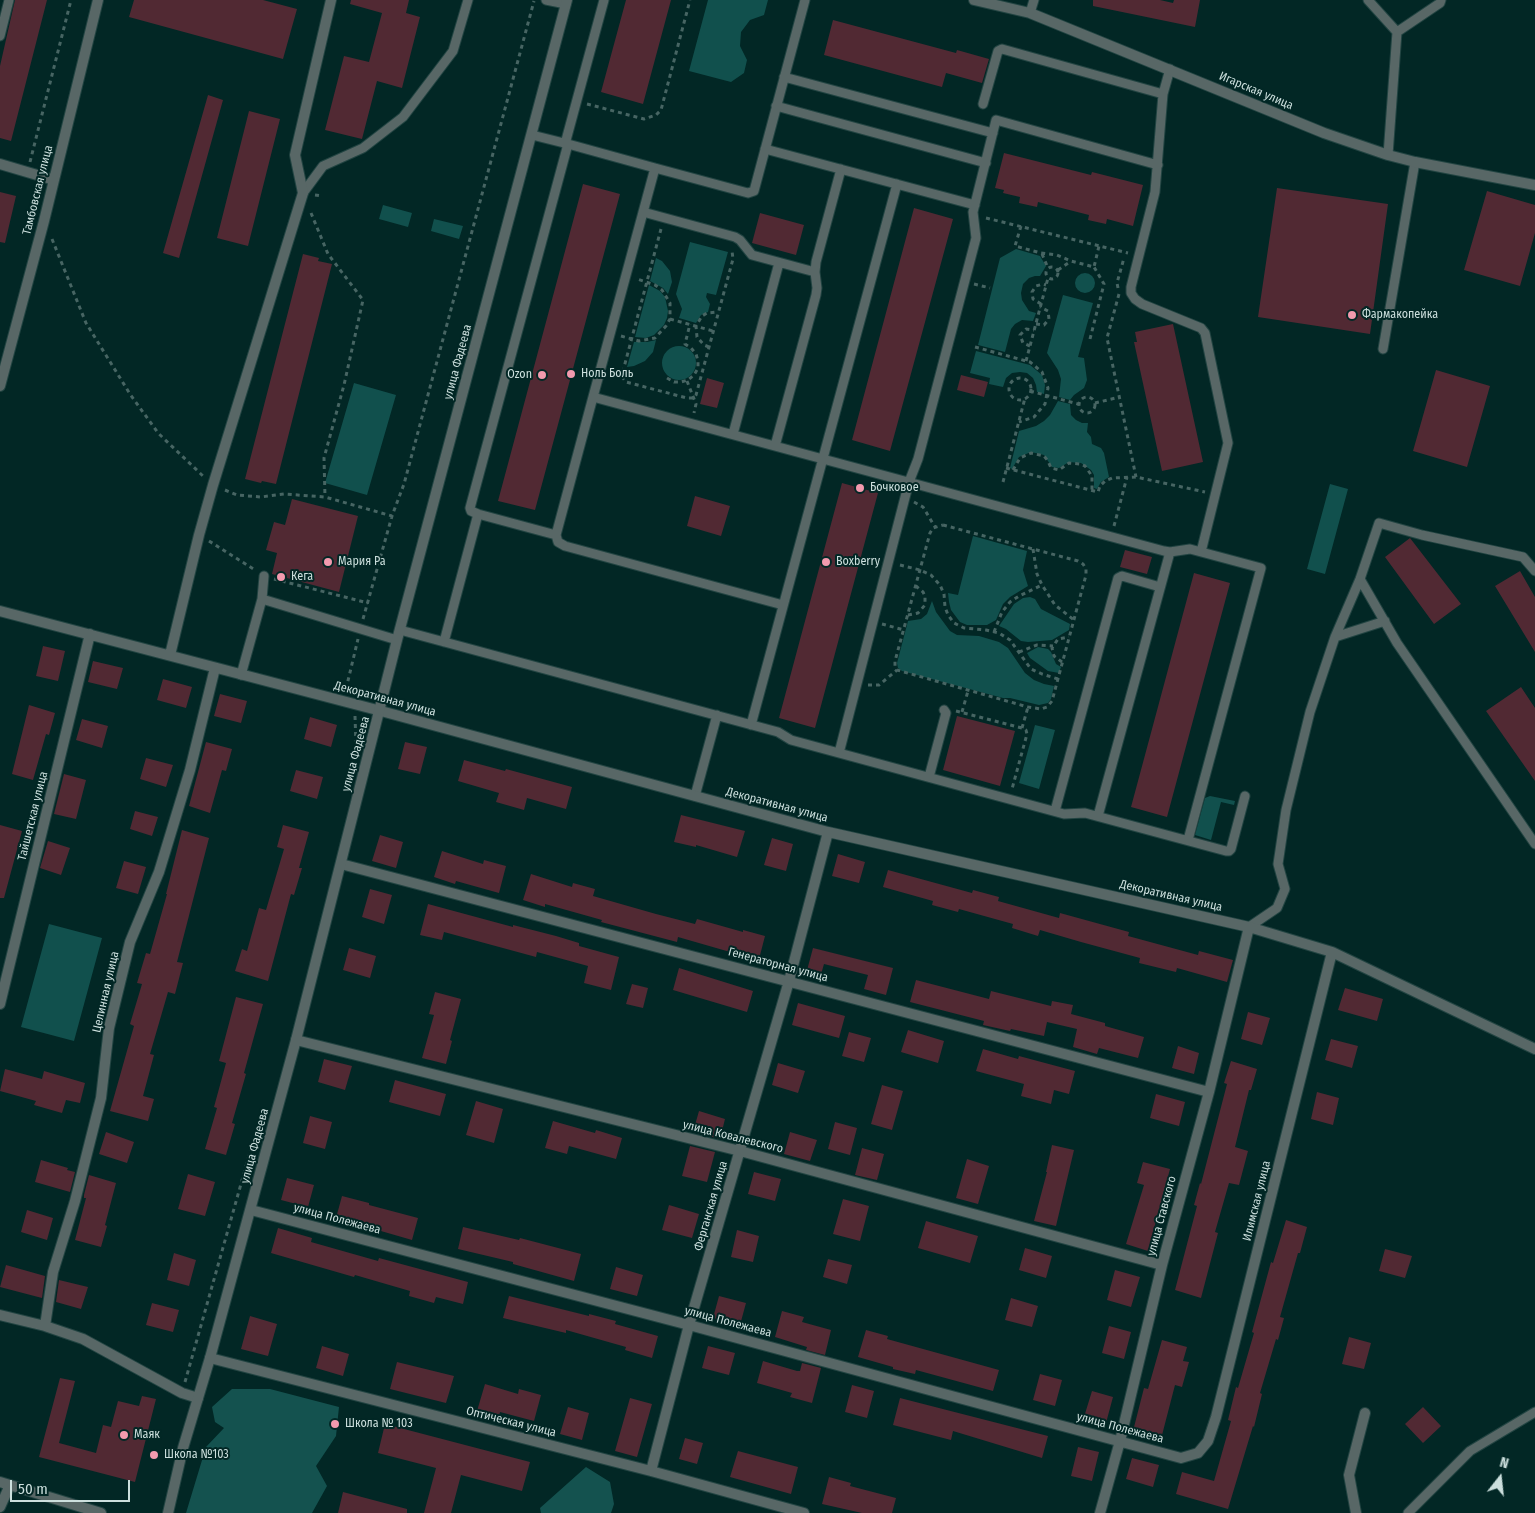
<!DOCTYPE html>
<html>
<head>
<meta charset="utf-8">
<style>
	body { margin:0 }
	#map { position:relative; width:1535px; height:1513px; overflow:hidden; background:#022725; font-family:"Fira Sans Condensed",sans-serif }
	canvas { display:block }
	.north { position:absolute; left:1475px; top:1453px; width:50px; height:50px; -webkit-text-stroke:4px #022725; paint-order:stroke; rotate:16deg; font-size:14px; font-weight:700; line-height:20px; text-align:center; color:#ccdfdd }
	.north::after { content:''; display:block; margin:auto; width:18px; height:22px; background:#ccdfdd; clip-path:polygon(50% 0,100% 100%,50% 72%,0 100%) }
	.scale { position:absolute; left:10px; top:1480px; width:120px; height:22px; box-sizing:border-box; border:2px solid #ccdfdd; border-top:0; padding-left:6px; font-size:15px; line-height:18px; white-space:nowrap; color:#ccdfdd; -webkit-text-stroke:4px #022725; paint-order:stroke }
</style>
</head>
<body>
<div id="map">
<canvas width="1535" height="1513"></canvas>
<div class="north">N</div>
<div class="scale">50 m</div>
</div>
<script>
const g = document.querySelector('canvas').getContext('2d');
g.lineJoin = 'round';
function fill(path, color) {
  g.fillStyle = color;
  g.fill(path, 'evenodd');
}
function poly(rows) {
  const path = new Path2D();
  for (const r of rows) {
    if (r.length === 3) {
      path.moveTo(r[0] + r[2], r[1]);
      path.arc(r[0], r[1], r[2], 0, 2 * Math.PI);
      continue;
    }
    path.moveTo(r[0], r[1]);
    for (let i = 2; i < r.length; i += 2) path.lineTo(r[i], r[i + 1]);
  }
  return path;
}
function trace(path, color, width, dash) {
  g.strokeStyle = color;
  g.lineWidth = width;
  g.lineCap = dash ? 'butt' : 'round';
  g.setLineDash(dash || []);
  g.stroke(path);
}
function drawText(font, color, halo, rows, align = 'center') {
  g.font = font + ' "Fira Sans Condensed",sans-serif';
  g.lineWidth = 4;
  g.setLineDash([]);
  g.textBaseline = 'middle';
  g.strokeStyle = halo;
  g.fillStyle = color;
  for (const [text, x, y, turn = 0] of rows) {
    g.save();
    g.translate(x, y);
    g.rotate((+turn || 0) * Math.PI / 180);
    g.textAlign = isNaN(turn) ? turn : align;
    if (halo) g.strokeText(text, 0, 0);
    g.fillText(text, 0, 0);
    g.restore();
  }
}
fill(poly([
	[708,0,768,0,764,15,750,20,741,32,740,46,747,60,744,73,731,82,689,71],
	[383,205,412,213,408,227,379,219],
	[434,219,463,226,459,239,431,231],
	[690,242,728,252,716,295,707,293,706,297,710,304,708,312,701,315,696,323,679,318,682,309,676,294],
	[1016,249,1040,256,1046,266,1040,276,1035,276,1029,278,1023,284,1021,293,1022,300,1029,311,1036,313,1033,321,1022,320,1015,324,1011,329,1005,352,978,345,1000,258],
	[656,258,662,261,670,271,672,282,668,294,663,288,650,281],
	[1085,283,10],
	[649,285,660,291,665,297,668,311,667,318,664,325,654,335,646,338,635,337],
	[1063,295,1093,303,1078,357,1084,358,1087,380,1084,388,1074,395,1070,400,1059,397,1061,379,1058,370,1047,353],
	[656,340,653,352,645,361,634,366,627,367,634,342,647,342],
	[679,363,17],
	[976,351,1030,365,1042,375,1045,385,1044,394,1037,392,1036,385,1033,378,1027,373,1020,372,1012,373,1006,378,1003,387,989,384,990,378,970,373],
	[354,383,396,395,367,495,325,483],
	[1058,401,1070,404,1071,415,1076,420,1082,423,1088,423,1087,432,1091,437,1092,444,1101,448,1104,453,1109,477,1101,482,1097,489,1094,488,1094,475,1091,470,1081,463,1069,462,1059,468,1052,467,1044,455,1031,452,1019,457,1012,469,1010,468,1019,431,1036,426,1044,421,1050,415],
	[1330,484,1348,489,1325,574,1307,569],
	[973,536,1027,551,1023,570,1028,586,1010,597,1003,604,996,620,987,625,967,625,960,622,951,610,949,602,948,593,958,595],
	[1030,597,1035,599,1041,609,1070,624,1069,630,1052,640,1028,642,1021,641,1006,629,999,626,1014,604,1023,598],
	[932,601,936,612,950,631,957,635,979,636,999,642,1008,648,1025,673,1034,680,1044,684,1054,686,1051,699,1048,703,1039,705,1010,698,1003,698,902,671,898,668,897,663,908,621,921,619,927,614],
	[1038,647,1048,649,1051,652,1056,664,1061,667,1059,673,1048,671,1030,658,1027,653],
	[1035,725,1055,730,1039,789,1019,783],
	[1210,796,1235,801,1234,805,1221,802,1211,840,1195,835,1205,798],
	[49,924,102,938,74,1041,21,1027]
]), '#11504d');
fill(poly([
	[232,1389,270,1389,339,1407,336,1436,316,1466,327,1486,312,1513,186,1513,206,1447,224,1428,215,1422,212,1407],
	[586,1467,610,1482,614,1504,611,1513,541,1513,540,1508]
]), '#14524f');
fill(poly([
	[15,0,47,0,11,141,0,138,0,66],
	[134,0,263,0,297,9,283,59,129,17],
	[351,0,409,0,406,13,420,17,402,88,377,81,362,139,325,130,344,56,369,62,382,13,350,4],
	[626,0,671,0,643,104,601,92],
	[1093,0,1160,0,1173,3,1174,0,1200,0,1195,27,1093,6],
	[833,20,956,53,957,50,989,59,982,83,946,73,942,87,824,55],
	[208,95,223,100,179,258,163,253],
	[249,111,280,119,248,246,217,238],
	[1004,153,1091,175,1092,172,1143,185,1133,226,1107,219,1106,224,1088,220,1089,215,1038,202,1037,207,1019,203,1020,197,1003,193,1004,190,995,188],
	[583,184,620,194,535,510,498,501],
	[1277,188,1388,204,1370,334,1258,317],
	[1487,191,1535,205,1535,233,1520,286,1464,270],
	[0,192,16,196,5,243,0,242],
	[914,208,953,219,890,451,852,440],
	[760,213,804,225,796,255,752,243],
	[303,254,319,258,318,261,332,264,276,484,262,481,261,483,245,479],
	[1173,324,1203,462,1162,471,1134,342,1137,342,1135,332],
	[1436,370,1490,386,1467,467,1413,451],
	[961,375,988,382,984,397,957,390],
	[707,378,724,383,717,408,700,404],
	[842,483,878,493,815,728,779,718],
	[695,496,730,506,721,536,687,526],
	[292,499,358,516,339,592,272,574,277,553,266,550,274,522,285,525],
	[1410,538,1461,604,1434,624,1385,557],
	[1125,550,1152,557,1147,574,1120,567],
	[1520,571,1535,597,1535,652,1495,586],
	[1194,573,1230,583,1167,817,1131,807],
	[43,646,65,651,58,681,36,676],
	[93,661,123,668,117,689,88,682],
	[163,679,192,687,186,708,157,700],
	[1521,687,1535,708,1535,781,1486,711],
	[220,694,247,701,241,723,214,716],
	[29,705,55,713,49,735,46,734,33,780,12,774],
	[957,716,1015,731,1000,786,943,770],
	[310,717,337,725,331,747,304,739],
	[82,719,108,726,102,748,76,740],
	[206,742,232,749,226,771,222,770,210,813,189,806],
	[405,742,427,747,420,774,398,769],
	[146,758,173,765,166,787,140,779],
	[464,760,505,771,506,769,572,787,566,809,527,798,524,810,496,802,499,793,458,781],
	[296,770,323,777,317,799,290,791],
	[64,774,86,780,76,819,54,814],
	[135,811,158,817,152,836,130,829],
	[681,815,745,831,737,857,696,845,696,847,674,842],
	[0,825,22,831,4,898,0,898],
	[283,825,309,832,299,868,302,868,294,895,291,894,268,981,235,971,242,949,247,951,259,908,266,910,284,849,277,847],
	[182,830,209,838,177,962,183,963,175,994,168,992,150,1054,154,1055,143,1096,154,1099,148,1121,110,1111,134,1026,130,1024,142,984,137,983,146,953,150,954,167,894,166,894],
	[380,835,403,842,396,868,372,861],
	[772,838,793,844,786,871,764,865],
	[48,841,70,848,61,875,40,868],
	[442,851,483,864,484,860,506,866,499,893,456,881,455,884,434,877],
	[838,854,865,862,859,883,832,876],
	[124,861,146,867,138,894,116,888],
	[888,870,972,893,973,890,999,897,998,901,1059,918,1060,913,1129,932,1128,936,1198,955,1199,951,1233,960,1227,982,1177,968,1176,972,1139,963,1140,958,1081,942,1040,930,1038,936,1012,928,1013,924,959,909,958,912,932,905,933,901,883,887],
	[531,874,572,887,573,883,595,889,593,896,656,914,695,924,697,919,743,932,743,930,765,936,758,963,736,957,737,954,678,937,677,942,601,922,602,920,545,904,545,907,523,900],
	[370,889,392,895,384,924,362,917],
	[428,904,513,927,513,925,556,936,579,943,579,946,619,957,611,990,584,983,588,966,537,952,536,957,444,932,442,940,420,935],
	[349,948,376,956,370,978,343,970],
	[813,948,893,968,886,995,864,989,868,975,824,964,820,978,806,974],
	[679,968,753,991,747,1012,673,990],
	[916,980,989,999,991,991,1051,1006,1052,1001,1073,1005,1071,1014,1105,1023,1105,1026,1144,1037,1138,1058,1099,1048,1097,1054,1073,1047,1077,1029,1047,1022,1044,1036,1011,1029,1010,1031,983,1025,984,1021,910,1002],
	[632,984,648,988,643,1008,626,1004],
	[1345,988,1383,999,1377,1021,1338,1010],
	[435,992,461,999,450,1040,452,1041,446,1064,422,1058,434,1015,429,1014],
	[236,997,263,1004,244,1073,246,1074,232,1123,235,1124,226,1155,205,1149,217,1108,214,1107,226,1063,219,1061],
	[798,1003,845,1016,839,1038,792,1025],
	[1248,1012,1270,1018,1262,1045,1241,1039],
	[908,1030,944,1041,938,1063,901,1052],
	[849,1032,871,1038,864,1062,842,1056],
	[1331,1039,1358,1046,1352,1068,1325,1060],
	[1178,1046,1199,1053,1194,1074,1172,1068],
	[983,1049,1018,1059,1019,1056,1075,1071,1069,1094,1054,1090,1051,1104,1021,1096,1024,1084,976,1071],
	[324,1059,352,1066,345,1090,318,1082],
	[1231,1061,1257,1069,1251,1090,1249,1090,1235,1147,1248,1151,1239,1185,1229,1183,1215,1232,1218,1233,1201,1298,1175,1290,1197,1206,1194,1205,1200,1183,1201,1184,1227,1084,1224,1083],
	[778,1063,805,1071,798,1093,772,1085],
	[5,1069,42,1079,44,1071,85,1083,80,1103,66,1100,62,1113,34,1105,36,1101,0,1091],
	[395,1080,446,1094,440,1116,389,1102],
	[882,1085,903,1091,892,1130,871,1124],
	[1317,1092,1339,1098,1333,1125,1311,1119],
	[1156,1094,1185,1102,1179,1126,1150,1118],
	[476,1101,503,1109,494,1143,466,1135],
	[699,1111,725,1119,720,1139,693,1132],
	[310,1116,332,1122,325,1149,303,1143],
	[553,1121,595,1133,596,1130,622,1138,616,1159,569,1146,567,1154,545,1148],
	[835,1122,857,1128,850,1155,828,1149],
	[106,1132,134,1142,127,1163,99,1154],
	[790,1132,817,1140,810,1161,784,1154],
	[1052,1145,1074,1150,1056,1226,1034,1221,1047,1172,1046,1172],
	[690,1146,715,1152,707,1182,682,1176],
	[862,1148,884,1154,877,1180,855,1175],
	[967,1159,989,1166,978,1204,956,1198],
	[41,1160,68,1168,67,1170,75,1172,70,1192,35,1182],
	[1143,1162,1170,1169,1148,1251,1126,1244,1144,1185,1137,1183],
	[754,1172,781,1179,775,1201,748,1194],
	[188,1174,215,1182,205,1216,178,1209],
	[89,1175,116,1183,105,1225,107,1226,101,1247,75,1240,86,1198,84,1198,84,1195],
	[287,1178,314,1185,308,1207,281,1200],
	[342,1196,369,1203,369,1205,418,1218,412,1240,336,1218],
	[843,1199,869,1206,860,1241,833,1234],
	[669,1205,699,1214,692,1238,662,1230],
	[27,1210,53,1218,47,1240,21,1232],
	[1286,1220,1307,1227,1300,1253,1298,1253,1280,1317,1284,1318,1278,1340,1276,1339,1260,1393,1262,1394,1254,1427,1253,1426,1228,1509,1176,1494,1182,1472,1214,1481,1231,1421,1228,1420,1236,1387,1238,1388,1254,1333,1252,1332,1271,1262,1273,1263],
	[926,1221,978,1236,970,1263,918,1248],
	[463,1227,519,1240,520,1238,581,1254,574,1281,513,1264,513,1262,458,1249],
	[278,1228,312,1238,311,1242,378,1261,379,1258,468,1282,463,1304,436,1297,434,1303,409,1296,410,1291,355,1275,354,1277,271,1253],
	[737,1230,759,1236,753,1262,731,1257],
	[1025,1248,1052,1256,1046,1278,1019,1270],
	[1385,1249,1412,1256,1405,1278,1379,1271],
	[174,1253,196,1260,189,1286,167,1280],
	[828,1259,852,1265,847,1284,823,1277],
	[6,1265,45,1276,42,1298,0,1287],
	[616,1267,643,1275,637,1296,610,1289],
	[1115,1270,1140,1277,1131,1307,1107,1300],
	[59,1280,88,1287,81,1309,56,1302],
	[509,1296,589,1316,589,1314,616,1321,615,1324,658,1336,652,1358,625,1350,626,1347,566,1330,566,1333,503,1318],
	[719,1296,746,1303,740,1325,713,1318],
	[1011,1298,1038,1306,1032,1327,1005,1320],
	[152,1303,179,1310,173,1332,146,1325],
	[782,1311,804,1317,802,1322,831,1330,825,1355,806,1350,807,1347,775,1337],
	[250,1316,277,1324,268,1356,241,1349],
	[1109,1326,1131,1332,1124,1359,1102,1353],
	[866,1330,888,1336,887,1339,999,1370,993,1391,916,1370,915,1374,893,1369,893,1367,858,1357],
	[1349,1337,1371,1343,1364,1369,1342,1364],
	[1162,1340,1187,1347,1183,1361,1189,1362,1182,1387,1175,1385,1161,1439,1133,1431,1144,1388,1148,1389],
	[322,1346,349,1354,343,1376,316,1368],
	[708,1346,735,1353,729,1375,702,1368],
	[763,1361,797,1371,800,1371,802,1363,821,1368,812,1403,790,1397,792,1393,757,1383],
	[397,1362,454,1376,446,1403,390,1389],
	[1040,1374,1062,1380,1055,1406,1033,1400],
	[60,1378,75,1381,59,1443,96,1453,103,1425,111,1427,118,1401,139,1406,142,1396,156,1399,135,1482,39,1457],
	[485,1384,518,1394,519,1389,541,1395,534,1421,500,1412,499,1417,477,1411],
	[852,1385,874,1391,867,1418,845,1412],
	[1092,1391,1113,1397,1106,1423,1084,1417],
	[630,1398,652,1404,637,1457,615,1451],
	[900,1398,1048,1436,1042,1458,953,1431,951,1440,893,1425],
	[568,1407,589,1413,582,1440,560,1434],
	[1423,1407,1441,1426,1423,1443,1405,1424],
	[385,1424,530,1462,522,1491,461,1475,451,1513,424,1513,436,1468,378,1453],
	[685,1438,703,1443,697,1464,679,1459],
	[1078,1447,1099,1452,1092,1481,1071,1476],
	[738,1451,798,1467,791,1494,730,1477],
	[1132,1458,1159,1465,1153,1487,1126,1479],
	[829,1477,851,1483,850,1486,896,1498,892,1513,862,1513,822,1504],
	[343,1492,407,1509,407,1513,338,1513]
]), '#512933');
const service = poly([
	[546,0,566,4],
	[1368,0,1397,32,1388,155],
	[1030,13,1034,0],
	[1397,32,1440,3,1441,0],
	[0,36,9,0],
	[1170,69,1163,94,1155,192,1131,287,1131,293,1135,299,1142,304,1201,328,1205,333,1228,443,1201,552],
	[784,77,993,133],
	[983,104,998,51,1002,49,1163,94],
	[776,106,986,163],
	[532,135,568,144],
	[565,144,604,0],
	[765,149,975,205],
	[655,168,748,193,754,191,805,0],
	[303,193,323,166,363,148,403,117,453,51,468,0],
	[643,212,735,237,740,240,752,255,815,272],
	[1383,349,1415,162],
	[733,434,779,263],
	[775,446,816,295,817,288,815,272,816,262,841,169],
	[478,514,471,511,470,508,568,144,655,168,593,397],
	[556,535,558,542,565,546,783,605],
	[1360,579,1397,643,1535,844],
	[262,599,397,640],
	[1385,621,1335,637,1360,579,1379,523,1422,535,1523,557,1535,571],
	[400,630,778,732,791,740,1064,814,1085,813,1226,851,1229,851,1231,849,1245,796],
	[444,642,478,514,556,535,593,397,1164,551,1170,552,1190,549,1261,568,1188,840],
	[241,675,262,599,264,576],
	[751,725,897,184],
	[839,753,909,482,918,459,976,238,973,212,996,120,1158,165],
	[929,777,946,713,944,710],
	[695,796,717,715],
	[1055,811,1118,578,1122,576,1160,587],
	[1098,816,1170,552],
	[1249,927,1277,908,1285,889,1278,864,1286,810,1310,712,1335,637],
	[1408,1513,1470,1451,1535,1412]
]);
const minor = poly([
	[974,0,1030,13,1324,133,1388,155,1415,162,1535,185],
	[0,164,54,180],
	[0,386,44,221,98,0],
	[0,611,381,711,828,832,1249,927,1332,952,1535,1049],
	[170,655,199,535,213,485,303,193,295,155,331,0],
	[341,864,1209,1092],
	[0,1004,90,634],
	[296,1040,740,1151,1162,1265],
	[251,1210,689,1325,1181,1458,1198,1453,1208,1441,1216,1417,1332,952],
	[0,1315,45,1326,83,1339,182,1393,198,1398],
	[45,1326,53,1272,75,1201,101,1098,109,1028,130,942,159,872,190,770,215,668],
	[210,1358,651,1471,804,1513],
	[651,1471,689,1325,789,981,828,832],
	[0,1482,101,1513],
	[0,1507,10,1485],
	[1100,1513,1120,1441,1162,1265,1209,1092,1249,927],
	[1356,1513,1349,1475,1365,1413]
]);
const tertiary = poly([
	[168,1513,183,1448,210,1358,296,1040,397,640,567,0]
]);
trace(service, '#224442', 11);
trace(minor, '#224442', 12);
trace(tertiary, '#224442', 12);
trace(poly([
	[587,104,644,119,656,115,661,110,690,0],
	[30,162,71,0],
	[315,195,322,196],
	[311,213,328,254,363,300,344,385,324,458,325,497],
	[986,218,1128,253],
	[1021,226,1015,246,1041,253,1057,255,1071,261,1094,267,1099,246],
	[661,229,623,371,623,378,626,382,687,398,694,398,696,395,733,259,732,251],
	[52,239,86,323,130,394,158,433,203,476],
	[1042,254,1048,268],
	[1052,273,6],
	[1058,270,1071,261],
	[974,284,990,288],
	[1118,288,1117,283,1124,258],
	[1119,294,1107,338,1136,477],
	[1041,304,1033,299,1032,292,1036,286,1043,284,1046,285],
	[670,319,713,331],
	[1036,324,1044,325,1049,319,1048,311,1040,307],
	[621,336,639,341,655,338,666,326,670,319,670,303,662,290,655,285,637,279],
	[1090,339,1104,284,1094,267],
	[1030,346,1023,343,1020,335,1026,329,1034,330],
	[709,347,704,345,697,337,696,326,702,316,707,313,718,312],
	[975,347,1030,362,1042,372,1048,388,1045,404,1034,417,1019,422],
	[1026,361,1048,278],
	[667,378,674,382,681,382,688,380,694,375,698,368,698,361,696,354,691,348,685,344,690,324],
	[1020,389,11],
	[687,381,696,404,694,413],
	[1030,391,1078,404],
	[1087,405,8],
	[1095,403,1120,397],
	[1006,468,1098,492,1100,486,1105,481,1112,478,1136,477,1205,492],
	[1013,470,1020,458,1031,453,1044,456,1048,461,1051,468,1059,470,1069,463,1080,464,1085,466,1092,476,1092,491],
	[1003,482,1025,398],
	[225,490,237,495,261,497,284,494,325,497,392,516],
	[914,502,923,507,935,527],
	[943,525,1078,561,1083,564,1086,569,1086,575,1052,701,1047,707,1041,709,1028,707,897,670,895,666,895,661,930,533,933,528,943,525],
	[1114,526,1127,477],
	[209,541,255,570],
	[1033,549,1037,574,1042,585,1055,605,1074,620],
	[900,565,920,570,931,575,940,585,944,594,945,607,948,615,954,623,964,628,986,630,999,633,1010,640,1031,669,1042,674,1058,679],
	[274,579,368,603],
	[908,615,918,613,925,605,925,596,923,592,916,586],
	[363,619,392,516,404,484,534,1],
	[882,624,904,630],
	[994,632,1002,612,1010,602,1019,596,1042,585],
	[1019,652,1037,645,1053,646],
	[1062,662,1054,656,1052,648,1058,639,1069,637],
	[868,685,879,685,897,670],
	[346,689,358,639],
	[956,711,1022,728,1026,730,1027,734,1012,789],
	[962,712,968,691],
	[355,716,356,745],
	[1022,728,1028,707],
	[185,1382,252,1145]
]), '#476563', 3, [4, 4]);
trace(service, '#586766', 9);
trace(minor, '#586766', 10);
trace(tertiary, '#586766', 10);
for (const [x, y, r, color] of [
	[1352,315,5,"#f29aae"],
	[571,374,5,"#f29aae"],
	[542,375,5,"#f29aae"],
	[860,488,5,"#f29aae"],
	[328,562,5,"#f29aae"],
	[826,562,5,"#f29aae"],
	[281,577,5,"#f29aae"],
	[335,1424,5,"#f29aae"],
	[124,1435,5,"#f29aae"],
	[154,1455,5,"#f29aae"]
]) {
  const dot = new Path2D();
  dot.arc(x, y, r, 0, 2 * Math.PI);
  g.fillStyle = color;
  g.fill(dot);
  trace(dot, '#022725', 2);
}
drawText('12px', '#ccdfdd', '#022725', [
	["Игарская улица",1256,91,23],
	["Тамбовская улица",38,190,-76],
	["улица Фадеева",458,362,-75],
	["Декоративная улица",385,699,15],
	["улица Фадеева",356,754,-75],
	["Декоративная улица",777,805,15],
	["Тайшетская улица",33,816,-76],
	["Декоративная улица",1171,896,13],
	["Генераторная улица",778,965,15],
	["Целинная улица",106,992,-77],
	["улица Ковалевского",733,1137,14],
	["улица Фадеева",255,1146,-75],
	["Илимская улица",1257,1201,-76],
	["Ферганская улица",711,1206,-74],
	["улица Ставского",1162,1216,-75],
	["улица Полежаева",337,1219,15],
	["улица Полежаева",728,1322,15],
	["Оптическая улица",511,1422,14],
	["улица Полежаева",1120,1428,15]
]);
drawText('12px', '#ccdfdd', '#022725', [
	["Фармакопейка",1362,315],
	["Ноль Боль",581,374],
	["Ozon",532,375,"right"],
	["Бочковое",870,488],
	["Мария Ра",338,562],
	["Boxberry",836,562],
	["Кега",291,577],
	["Школа № 103",345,1424],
	["Маяк",134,1435],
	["Школа №103",164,1455]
], 'left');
</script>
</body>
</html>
